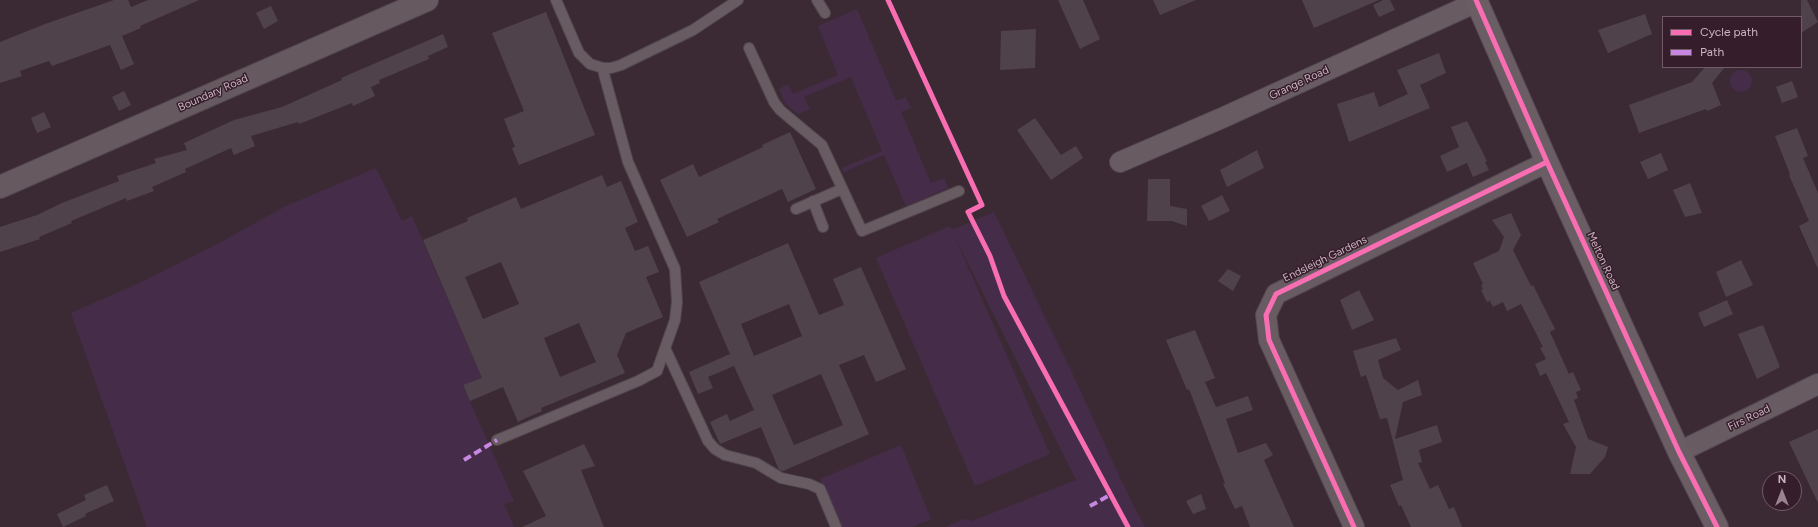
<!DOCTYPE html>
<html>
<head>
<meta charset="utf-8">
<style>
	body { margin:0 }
	#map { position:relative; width:1818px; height:527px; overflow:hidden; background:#3b2a34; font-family:Figtree,sans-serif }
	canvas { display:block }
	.legend { position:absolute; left:1662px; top:16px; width:140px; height:52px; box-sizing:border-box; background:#361d2b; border:1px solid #725a67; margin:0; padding:5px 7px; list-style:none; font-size:12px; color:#cbb5c1 }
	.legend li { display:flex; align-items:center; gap:8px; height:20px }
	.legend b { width:20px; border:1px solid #725a67 }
	.north { position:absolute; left:1762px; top:471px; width:40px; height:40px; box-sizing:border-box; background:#361d2b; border:1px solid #725a67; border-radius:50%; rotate:0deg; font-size:11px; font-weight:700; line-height:16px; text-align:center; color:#cbb5c1 }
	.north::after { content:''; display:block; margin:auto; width:14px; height:18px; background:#998490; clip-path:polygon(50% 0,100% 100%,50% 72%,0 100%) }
</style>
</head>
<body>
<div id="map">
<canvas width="1818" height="527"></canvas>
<ul class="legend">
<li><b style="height:5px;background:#f96db3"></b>Cycle path</li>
<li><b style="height:5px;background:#c787e3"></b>Path</li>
</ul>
<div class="north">N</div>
</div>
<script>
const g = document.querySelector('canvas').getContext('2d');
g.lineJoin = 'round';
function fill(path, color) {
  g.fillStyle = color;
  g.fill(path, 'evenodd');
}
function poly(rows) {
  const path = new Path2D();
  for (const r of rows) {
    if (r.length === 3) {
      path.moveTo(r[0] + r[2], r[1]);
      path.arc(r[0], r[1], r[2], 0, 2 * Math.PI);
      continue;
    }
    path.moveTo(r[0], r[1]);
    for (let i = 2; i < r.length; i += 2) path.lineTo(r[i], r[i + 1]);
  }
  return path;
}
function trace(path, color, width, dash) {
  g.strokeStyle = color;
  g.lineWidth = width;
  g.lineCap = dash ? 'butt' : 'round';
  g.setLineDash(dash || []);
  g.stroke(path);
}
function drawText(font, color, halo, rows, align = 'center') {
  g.font = font + ' Figtree,sans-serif';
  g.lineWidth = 3;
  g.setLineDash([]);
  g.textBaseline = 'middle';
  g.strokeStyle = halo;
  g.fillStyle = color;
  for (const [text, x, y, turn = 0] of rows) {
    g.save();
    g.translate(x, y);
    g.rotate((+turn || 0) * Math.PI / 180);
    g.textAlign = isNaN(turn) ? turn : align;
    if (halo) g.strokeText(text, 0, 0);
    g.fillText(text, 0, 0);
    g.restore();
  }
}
fill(poly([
	[857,9,896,101,906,97,911,108,901,112,931,183,944,178,948,188,906,206,884,155,844,172,842,168,882,151,851,77,804,97,810,109,798,114,785,103,779,89,788,84,793,94,838,75,818,26],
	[1741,81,11],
	[376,168,402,221,412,216,482,378,463,386,514,501,504,504,514,527,147,527,71,313,137,284,221,242,286,206],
	[994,212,1073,375,1130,499,1145,527,945,527,965,519,972,521,1076,480,954,235,1050,454,975,486,876,258,950,226,952,230],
	[901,445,931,519,912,527,840,527,820,479]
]), '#452d4a');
fill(poly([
	[114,0,128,0,131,7,148,0,199,0,140,26,141,28,122,36,134,64,121,70,110,45,52,66,49,61,20,71,22,76,0,83,0,42,45,24],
	[1058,0,1083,0,1100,39,1080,49],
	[1153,0,1196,0,1160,15],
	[1302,0,1379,0,1314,28],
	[1383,0,1390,0,1395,10,1379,17,1373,5],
	[1801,0,1807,0,1818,22,1801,33],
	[271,6,278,21,264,29,256,13],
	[546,12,595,135,519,165,512,148,515,147,504,119,524,111,492,33],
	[1645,14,1652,34,1608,53,1598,30],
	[1036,29,1035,68,1000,70,1001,31],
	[443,34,448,47,428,56,429,59,379,80,380,83,371,87,375,96,353,106,352,103,299,124,298,122,251,136,255,146,234,155,231,148,185,169,186,172,152,187,154,191,127,201,126,198,71,221,72,223,39,237,40,239,0,252,0,227,37,215,62,203,119,181,117,176,156,163,154,159,187,150,184,143,234,120,282,107,342,80,341,78],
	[1439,53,1446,73,1420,85,1430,108,1349,142,1337,104,1374,92,1379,107,1408,94,1397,70],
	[1705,67,1725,67,1712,83,1721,105,1707,111,1706,109,1639,133,1629,105,1692,82],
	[1792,81,1798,97,1782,103,1776,87],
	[124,91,131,105,119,111,112,97],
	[44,112,51,127,37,133,31,118],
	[1035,118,1061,155,1076,146,1083,158,1051,180,1017,130],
	[1467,121,1487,161,1485,162,1489,170,1473,177,1467,163,1447,172,1440,156,1459,147,1451,127],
	[1797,128,1808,156,1803,158,1818,193,1818,269,1799,226,1809,221,1789,175,1790,174,1775,136],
	[790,132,816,189,788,202,782,189,717,219,719,222,687,237,660,180,693,164,699,177,763,147,762,145],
	[1257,150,1264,168,1227,187,1220,170],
	[1661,153,1668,170,1648,179,1640,162],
	[602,175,607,187,621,181,638,222,625,228,635,251,648,246,659,272,646,277,663,317,626,333,617,355,625,373,541,408,542,411,524,419,518,422,503,387,470,401,463,385,482,378,423,240,468,221,467,218,516,197,521,209],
	[501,262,519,304,483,319,465,277],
	[579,323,596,362,560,377,544,338],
	[1148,179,1170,179,1170,206,1187,209,1187,226,1172,221,1147,221],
	[1690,183,1702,213,1685,217,1673,190],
	[1222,195,1230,211,1209,221,1201,206],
	[1511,213,1521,235,1513,250,1531,286,1533,285,1555,329,1550,332,1569,374,1573,372,1581,390,1576,392,1578,398,1574,400,1588,439,1608,447,1605,457,1590,474,1570,474,1576,447,1563,424,1569,422,1546,373,1540,376,1535,364,1546,359,1540,348,1543,347,1521,304,1507,311,1503,302,1493,307,1490,301,1487,302,1481,290,1483,289,1481,285,1483,284,1473,263,1499,251,1504,237,1492,220],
	[788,243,819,315,844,305,833,279,861,267,906,369,876,382,864,355,839,365,869,434,783,471,779,470,761,427,720,444,710,422,727,414,730,421,754,410,734,366,708,377,713,388,698,394,689,372,730,354,699,282],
	[789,304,802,336,754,356,741,324],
	[821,374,843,425,794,445,772,395],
	[1741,260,1753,285,1726,297,1716,272],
	[1228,269,1241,276,1233,291,1218,281],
	[1359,290,1374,320,1352,330,1340,300],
	[1727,300,1733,314,1704,327,1698,313],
	[1763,325,1780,367,1757,379,1738,334],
	[1195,330,1215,378,1205,382,1216,407,1248,396,1253,410,1226,419,1238,453,1266,443,1273,455,1264,460,1294,527,1250,527,1242,506,1235,509,1223,484,1225,483,1189,389,1187,390,1166,340],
	[1396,338,1401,350,1378,360,1383,378,1398,390,1418,380,1422,395,1403,402,1395,439,1437,425,1442,442,1419,450,1422,462,1418,463,1430,489,1438,485,1449,509,1454,507,1462,527,1411,527,1401,505,1399,506,1390,485,1403,480,1387,418,1380,419,1366,375,1361,377,1353,351],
	[1818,429,1818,503,1789,442],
	[584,444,595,466,581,470,604,527,522,527,546,516,523,471],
	[107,485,114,501,85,514,86,516,63,527,57,514,86,500,84,495],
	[1201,494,1206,509,1193,514,1186,501]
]), '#50424a');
const lane = poly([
	[556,0,579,53,590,64,603,68,611,68,621,65,693,30,738,0],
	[817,0,825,13],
	[749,48,774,102,780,110,822,145,862,231,959,191],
	[813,201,823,227],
	[796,209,842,189],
	[665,348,708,441,715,449,725,455,756,463,781,478,809,484,820,489,836,527],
	[497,440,638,381,657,371,675,320,677,302,675,269,628,162,604,74,603,68]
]);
const street = poly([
	[1120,162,1222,118,1477,2],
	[1679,452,1818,384],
	[1354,527,1269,340,1266,315,1276,294,1547,162]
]);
const secondary = poly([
	[0,187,427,0]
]);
const primary = poly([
	[1476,0,1547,162,1679,452,1717,527]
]);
trace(lane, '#53474e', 12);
trace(street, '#53474e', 22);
trace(secondary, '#53474e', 24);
trace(primary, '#574851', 24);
trace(lane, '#685b62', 10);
trace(street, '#685b62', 20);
trace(secondary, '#665a60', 22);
trace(primary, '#6a5d64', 22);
trace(poly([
	[464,460,497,440],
	[1090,506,1110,495]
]), '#c787e3', 4, [8, 4]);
trace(poly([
	[888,0,982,205,968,212,990,256,1004,296,1128,527],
	[1476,0,1547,162,1679,452,1717,527],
	[1354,527,1269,340,1266,315,1276,294,1547,162]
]), '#f96db3', 5);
drawText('11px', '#cbb5c1', '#361d2b', [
	["Grange Road",1299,83,-25],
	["Boundary Road",213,93,-24],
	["Endsleigh Gardens",1325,259,-26],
	["Melton Road",1603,261,65],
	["Firs Road",1749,418,-26]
]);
</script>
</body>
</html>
